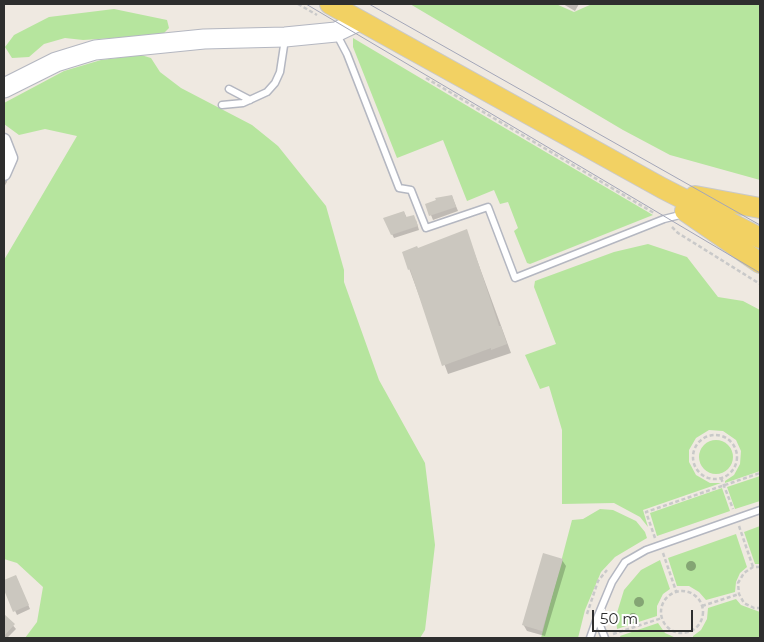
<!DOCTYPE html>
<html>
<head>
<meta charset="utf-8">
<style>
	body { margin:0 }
	#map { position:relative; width:764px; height:642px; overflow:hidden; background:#efe9e1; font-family:Montserrat,sans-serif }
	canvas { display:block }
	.frame { position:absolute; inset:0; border:5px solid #2e2e2e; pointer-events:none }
	.scale { position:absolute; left:592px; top:610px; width:101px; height:22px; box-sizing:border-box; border:2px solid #2e2e2e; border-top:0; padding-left:6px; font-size:15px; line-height:18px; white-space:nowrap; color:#2e2e2e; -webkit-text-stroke:4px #fff; paint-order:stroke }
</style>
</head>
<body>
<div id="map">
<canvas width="764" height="642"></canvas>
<div class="frame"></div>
<div class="scale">50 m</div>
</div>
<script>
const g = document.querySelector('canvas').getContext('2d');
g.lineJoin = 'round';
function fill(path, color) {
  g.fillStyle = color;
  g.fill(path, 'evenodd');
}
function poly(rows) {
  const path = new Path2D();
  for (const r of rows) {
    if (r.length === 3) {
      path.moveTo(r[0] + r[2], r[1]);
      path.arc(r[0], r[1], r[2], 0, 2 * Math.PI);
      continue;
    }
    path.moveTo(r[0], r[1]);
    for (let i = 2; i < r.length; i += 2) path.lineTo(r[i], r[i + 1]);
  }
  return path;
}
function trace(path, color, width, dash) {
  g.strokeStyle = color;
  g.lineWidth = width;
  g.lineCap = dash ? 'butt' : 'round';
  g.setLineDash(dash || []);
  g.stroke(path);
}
fill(poly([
	[410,4,556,4,574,12,592,4,760,4,760,180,670,155,623,130],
	[114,9,167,20,169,28,163,34,144,36,83,40,65,38,44,44,29,57,12,58,5,47,14,35,49,17],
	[353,38,481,114,653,215,530,264,527,263,514,231,518,228,508,202,500,204,494,190,467,201,443,140,397,158,353,47],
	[141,55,151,58,160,72,181,88,252,125,278,146,326,206,344,270,344,282,379,380,425,463,435,545,425,630,420,638,25,638,37,622,43,587,17,563,4,559,4,260,77,136,45,129,19,135,4,124,4,103,64,71,101,60],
	[648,244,687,257,718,297,743,301,760,310,760,471,725,483,725,481,734,475,740,464,741,451,736,440,723,431,709,430,696,438,689,450,689,462,696,475,710,483,721,483,643,510,648,527,640,517,614,503,562,504,562,430,549,386,540,389,525,355,556,344,534,287,535,281,614,252],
	[716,457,17],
	[760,476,760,501,735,509,727,487],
	[722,488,730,511,657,536,650,513],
	[600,509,613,510,636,521,645,532,647,538,615,557,601,572,585,610,578,638,541,638,572,520,583,519],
	[760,526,760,564,755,564,744,532],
	[736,534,747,567,740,573,736,582,735,592,706,600,699,592,689,586,677,586,668,558],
	[660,560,670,589,663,594,657,606,657,616,617,629,616,616,624,590,641,570],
	[736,599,741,605,760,612,760,638,693,638,693,636,701,630,707,619,708,608],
	[658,623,665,633,676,638,686,638,621,638,620,636]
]), '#b6e59e');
fill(poly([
	[563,4,579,4,575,11],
	[4,159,7,182,4,187],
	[452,196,458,211,433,220,427,205],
	[404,212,407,218,416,220,419,230,394,238,392,234],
	[466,230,511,353,448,374,403,252,418,250],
	[562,560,566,566,545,636,527,631,523,624],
	[16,576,30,609,17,615,4,587,4,581],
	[4,615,16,629,7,638,4,638]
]), '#0003');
fill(poly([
	[452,195,456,207,429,216,425,204,436,200,435,198],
	[404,211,406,217,414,215,418,226,391,235,383,218],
	[467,229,499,326,501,326,507,344,491,350,491,348,442,366,410,269,408,270,402,252,417,246,418,248],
	[543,553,563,559,542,631,522,625],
	[16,575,29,605,13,612,4,590,4,580],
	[4,614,15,624,4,636]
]), '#cbc7bf');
const lane = poly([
	[336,33,347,54,399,188,411,190,426,228,488,207,515,278,664,219,684,214],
	[229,89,250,100],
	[222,105,243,103,267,92,275,83,280,72,285,39],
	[590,638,597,618],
	[605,638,597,618,612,582,625,562,646,550,760,510]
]);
const street = poly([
	[4,140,11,158,4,174]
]);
const secondary = poly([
	[4,88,56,62,95,50,204,39,285,37,336,32,359,21]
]);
const primary = poly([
	[330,4,662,188,760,238],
	[695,196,760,208],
	[685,211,760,263]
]);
trace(lane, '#b4b7c1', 9);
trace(street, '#b4b7c1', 15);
trace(secondary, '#b4b7c1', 21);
trace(primary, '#c9c9c9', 22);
trace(poly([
	[298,4,317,15],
	[426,78,654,213],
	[672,227,678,233,760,284],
	[715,457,22],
	[721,478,733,509],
	[739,526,753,567],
	[655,538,646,512,760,473],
	[663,553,676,591],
	[760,567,753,567,744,573,738,583,739,594,744,603,754,608,760,608],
	[682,612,21],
	[702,606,739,594],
	[587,614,598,581,607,570],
	[613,634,662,618]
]), '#c9c9c9', 2.5, [4, 2.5]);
trace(lane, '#fff', 6);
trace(street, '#fff', 12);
trace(secondary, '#fff', 19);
trace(primary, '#f2d163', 20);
trace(poly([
	[306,4,760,273],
	[369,4,760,225]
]), '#a3a6b8', 1);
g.fillStyle = '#84a574';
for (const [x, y] of [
	[691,566],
	[639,602],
	[633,618]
]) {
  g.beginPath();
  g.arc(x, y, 5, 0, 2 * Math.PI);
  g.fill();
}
</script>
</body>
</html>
